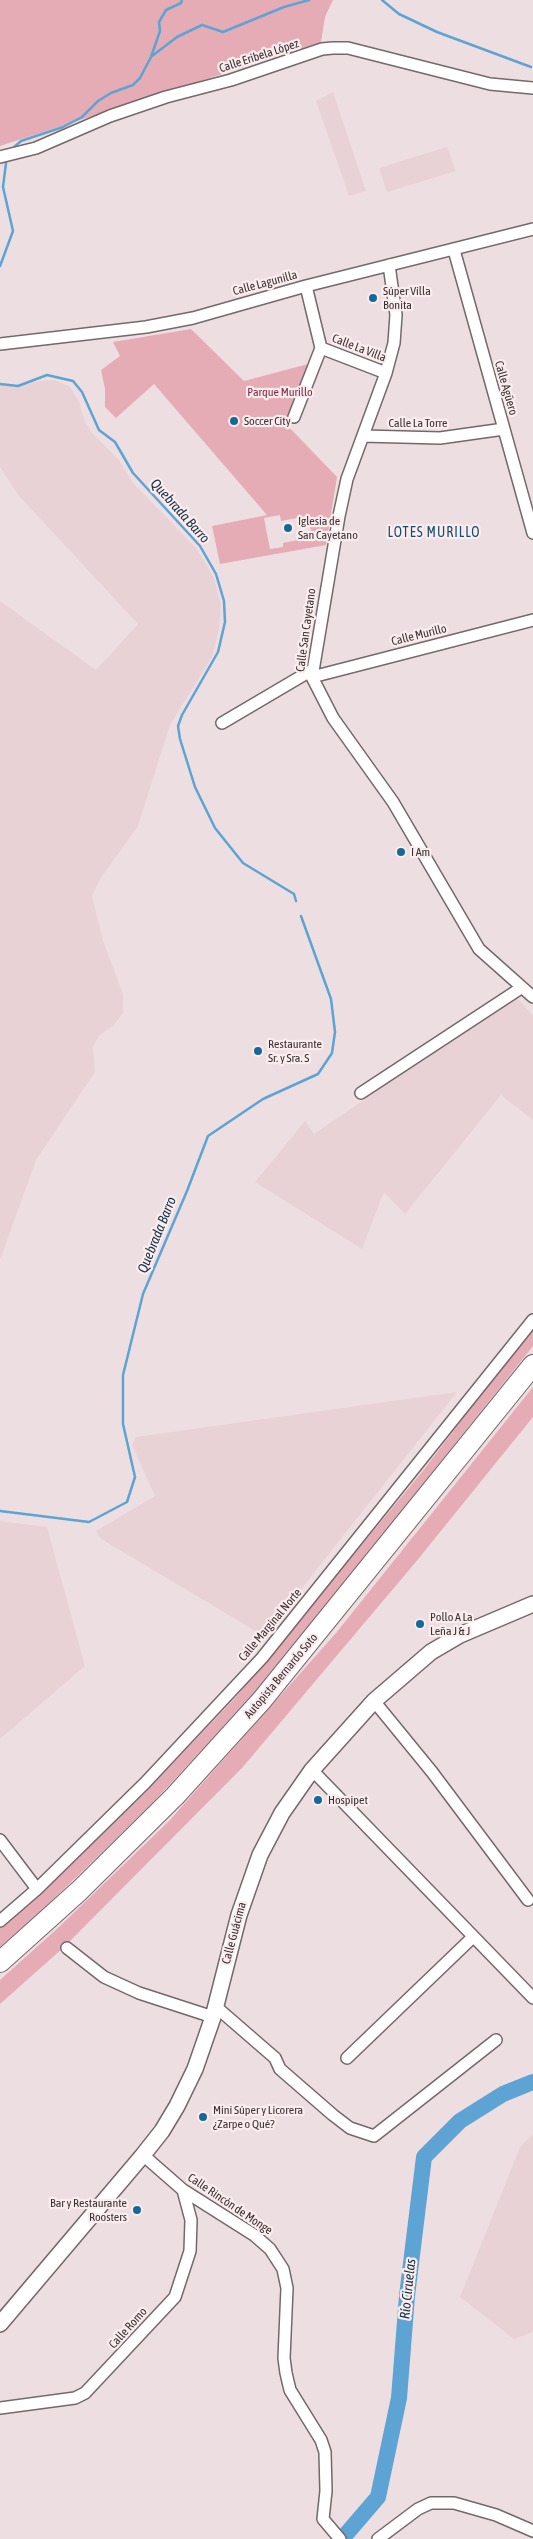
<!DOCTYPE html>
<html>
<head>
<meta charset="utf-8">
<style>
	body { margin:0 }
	canvas { display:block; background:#eddfe1 }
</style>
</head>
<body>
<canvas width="533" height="2539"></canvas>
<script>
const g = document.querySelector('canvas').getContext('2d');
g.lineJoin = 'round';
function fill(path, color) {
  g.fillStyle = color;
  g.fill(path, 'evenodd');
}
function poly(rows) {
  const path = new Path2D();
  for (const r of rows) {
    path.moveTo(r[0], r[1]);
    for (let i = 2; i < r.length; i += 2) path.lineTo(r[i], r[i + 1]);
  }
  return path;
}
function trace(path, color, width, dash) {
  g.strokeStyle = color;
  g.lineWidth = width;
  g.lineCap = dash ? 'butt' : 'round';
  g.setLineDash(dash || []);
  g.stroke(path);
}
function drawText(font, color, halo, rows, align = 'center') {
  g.font = font + ' "Asap Condensed",sans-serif';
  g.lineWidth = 4.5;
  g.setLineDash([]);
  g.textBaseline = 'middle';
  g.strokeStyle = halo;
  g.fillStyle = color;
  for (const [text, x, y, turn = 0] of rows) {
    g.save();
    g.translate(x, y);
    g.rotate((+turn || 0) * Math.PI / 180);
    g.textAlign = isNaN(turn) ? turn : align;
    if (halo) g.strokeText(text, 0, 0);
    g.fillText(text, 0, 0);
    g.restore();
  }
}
fill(poly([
	[333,92,366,191,349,196,316,101],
	[447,147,456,171,387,192,379,168],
	[55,380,70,387,79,401,84,420,93,434,118,459,134,484,197,549,214,578,221,605,219,629,212,657,170,725,138,826,100,879,92,896,103,941,123,994,123,1013,114,1025,99,1036,93,1046,95,1072,36,1160,0,1260,0,601,96,670,138,624,19,496,0,467,0,385,19,387,32,382],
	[516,996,533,1016,533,1120,501,1095,405,1214,384,1192,362,1249,255,1182,305,1121,314,1134],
	[457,1392,264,1636,101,1539,96,1531,155,1496,132,1445,136,1437],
	[0,1521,47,1527,85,1666,0,1739],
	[533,2134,533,2332,514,2339,460,2297,520,2147]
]), '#e9d2d5');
fill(poly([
	[0,0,333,0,325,17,321,42,0,146],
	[191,329,244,381,308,364,311,366,286,424,337,477,326,545,220,564,212,526,267,515,154,384,116,418,105,407,105,389,101,370,120,356,113,342],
	[280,515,281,521,308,516,312,537,283,543,283,547,270,549,264,518],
	[533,1327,533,1346,269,1677,148,1808,41,1911,0,1948,0,1927,143,1795,236,1697,422,1472],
	[533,1387,533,1417,415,1563,242,1768,63,1948,0,2004,0,1980,59,1927,169,1821,336,1633]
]), '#e6acb6');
trace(poly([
	[382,0,399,14,437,32,531,67],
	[152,56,177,37,202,25,223,32,284,7,309,0],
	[13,148,21,141,63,127,82,117,98,101,111,93,133,85,140,78,151,57,160,31,159,22,166,10,181,3,182,0],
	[0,266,13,231,3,187,6,163],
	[0,384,18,386,47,375,73,381,82,392,99,430,115,442,133,473,200,546,216,574,224,601,225,622,218,652,182,715,178,726,180,739,195,787,215,828,243,863,294,894,296,901],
	[0,1511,89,1522,127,1502,135,1477,123,1424,123,1375,143,1294,187,1191,208,1136,263,1099,318,1074,332,1053,335,1032,331,999,301,916]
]), '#5da3d3', 2.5);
trace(poly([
	[342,2539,378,2497,399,2398,407,2296,424,2157,460,2121,503,2094,533,2082]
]), '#5da3d3', 16);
const street = poly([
	[0,157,36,148,110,116,166,97,231,80,322,49,333,48,348,48,490,84,533,88],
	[454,250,533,533],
	[389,265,396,315,394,343,386,373,347,479,339,516,312,677,333,718,393,802,479,949,533,997],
	[0,344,146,327,193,318,306,286,533,229],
	[321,348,386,373],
	[294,417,321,348,306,286],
	[363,436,440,438,504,429],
	[312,677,533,620],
	[222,723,312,670],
	[361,1093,521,988],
	[374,1701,432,1772,528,1900],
	[312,1770,533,1998],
	[0,1840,37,1889],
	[0,1921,37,1889,145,1783,262,1658,533,1320],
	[67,1948,104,1977,139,1993,213,2017],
	[215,2006,275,2058,280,2069,333,2115,350,2128,374,2136,496,2040],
	[347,2058,473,1937],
	[143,2155,183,2190,254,2235,270,2249,283,2269,287,2288,284,2358,286,2373,290,2390,321,2440,325,2452,326,2491,323,2519,340,2539],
	[0,2408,75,2398,85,2393,175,2297,190,2251,191,2220,183,2190],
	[378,2539,418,2509,431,2503,454,2503,496,2515,533,2531]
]);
const secondary = poly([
	[0,2324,143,2155,162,2131,177,2106,195,2069,213,2017,239,1915,260,1855,282,1813,312,1770,374,1701,431,1652,460,1635,533,1604]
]);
const highway = poly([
	[0,1962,79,1891,175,1796,262,1700,533,1365]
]);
trace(street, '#75686a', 14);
trace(secondary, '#75686a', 18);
trace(highway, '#75686a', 22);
trace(street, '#fff', 11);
trace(secondary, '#fff', 15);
trace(highway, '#fff', 20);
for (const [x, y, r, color] of [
	[373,298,5,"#14699a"],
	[234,421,5,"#14699a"],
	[288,528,5,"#14699a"],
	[401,852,5,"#14699a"],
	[258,1051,5,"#14699a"],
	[420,1624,5,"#14699a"],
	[318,1800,5,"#14699a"],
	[203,2117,5,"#14699a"],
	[137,2210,5,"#14699a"]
]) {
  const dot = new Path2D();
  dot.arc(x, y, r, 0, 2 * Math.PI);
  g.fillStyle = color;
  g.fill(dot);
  trace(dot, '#fbecee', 2);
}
drawText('12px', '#383233', '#fbecee', [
	["Calle Eribela López",259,56,-18],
	["Calle Lagunilla",265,283,-15],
	["Calle La Villa",359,348,21],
	["Calle Agüero",506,388,74],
	["Calle La Torre",418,423],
	["Calle San Cayetano",306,630,-82],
	["Calle Murillo",419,635,-14],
	["Calle Marginal Norte",270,1625,-50],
	["Autopista Bernardo Soto",281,1676,-50],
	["Calle Guácima",234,1933,-75],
	["Calle Rincón de Monge",230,2204,34],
	["Calle Romo",128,2328,-48]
]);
drawText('12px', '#383233', '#fbecee', [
	["Súper Villa",383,291],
	["Bonita",383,305],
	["Soccer City",244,421],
	["Iglesia de",298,521],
	["San Cayetano",298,535],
	["I Am",411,852],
	["Restaurante",268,1044],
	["Sr. y Sra. S",268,1058],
	["Pollo A La",430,1617],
	["Leña J & J",430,1631],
	["Hospipet",328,1800],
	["Mini Súper y Licorera",213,2110],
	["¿Zarpe o Qué?",213,2124],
	["Bar y Restaurante",127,2203,"right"],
	["Roosters",127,2217,"right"]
], 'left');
drawText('12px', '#852641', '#fbecee', [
	["Parque Murillo",280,392]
]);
drawText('italic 14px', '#143347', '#fbecee', [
	["Quebrada Barro",180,511,48],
	["Quebrada Barro",157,1235,-68],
	["Río Ciruelas",408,2289,-84]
]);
g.letterSpacing = '1px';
drawText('14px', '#164c6f', '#fbecee', [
	["LOTES MURILLO",434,533]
]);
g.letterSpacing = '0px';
</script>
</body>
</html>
